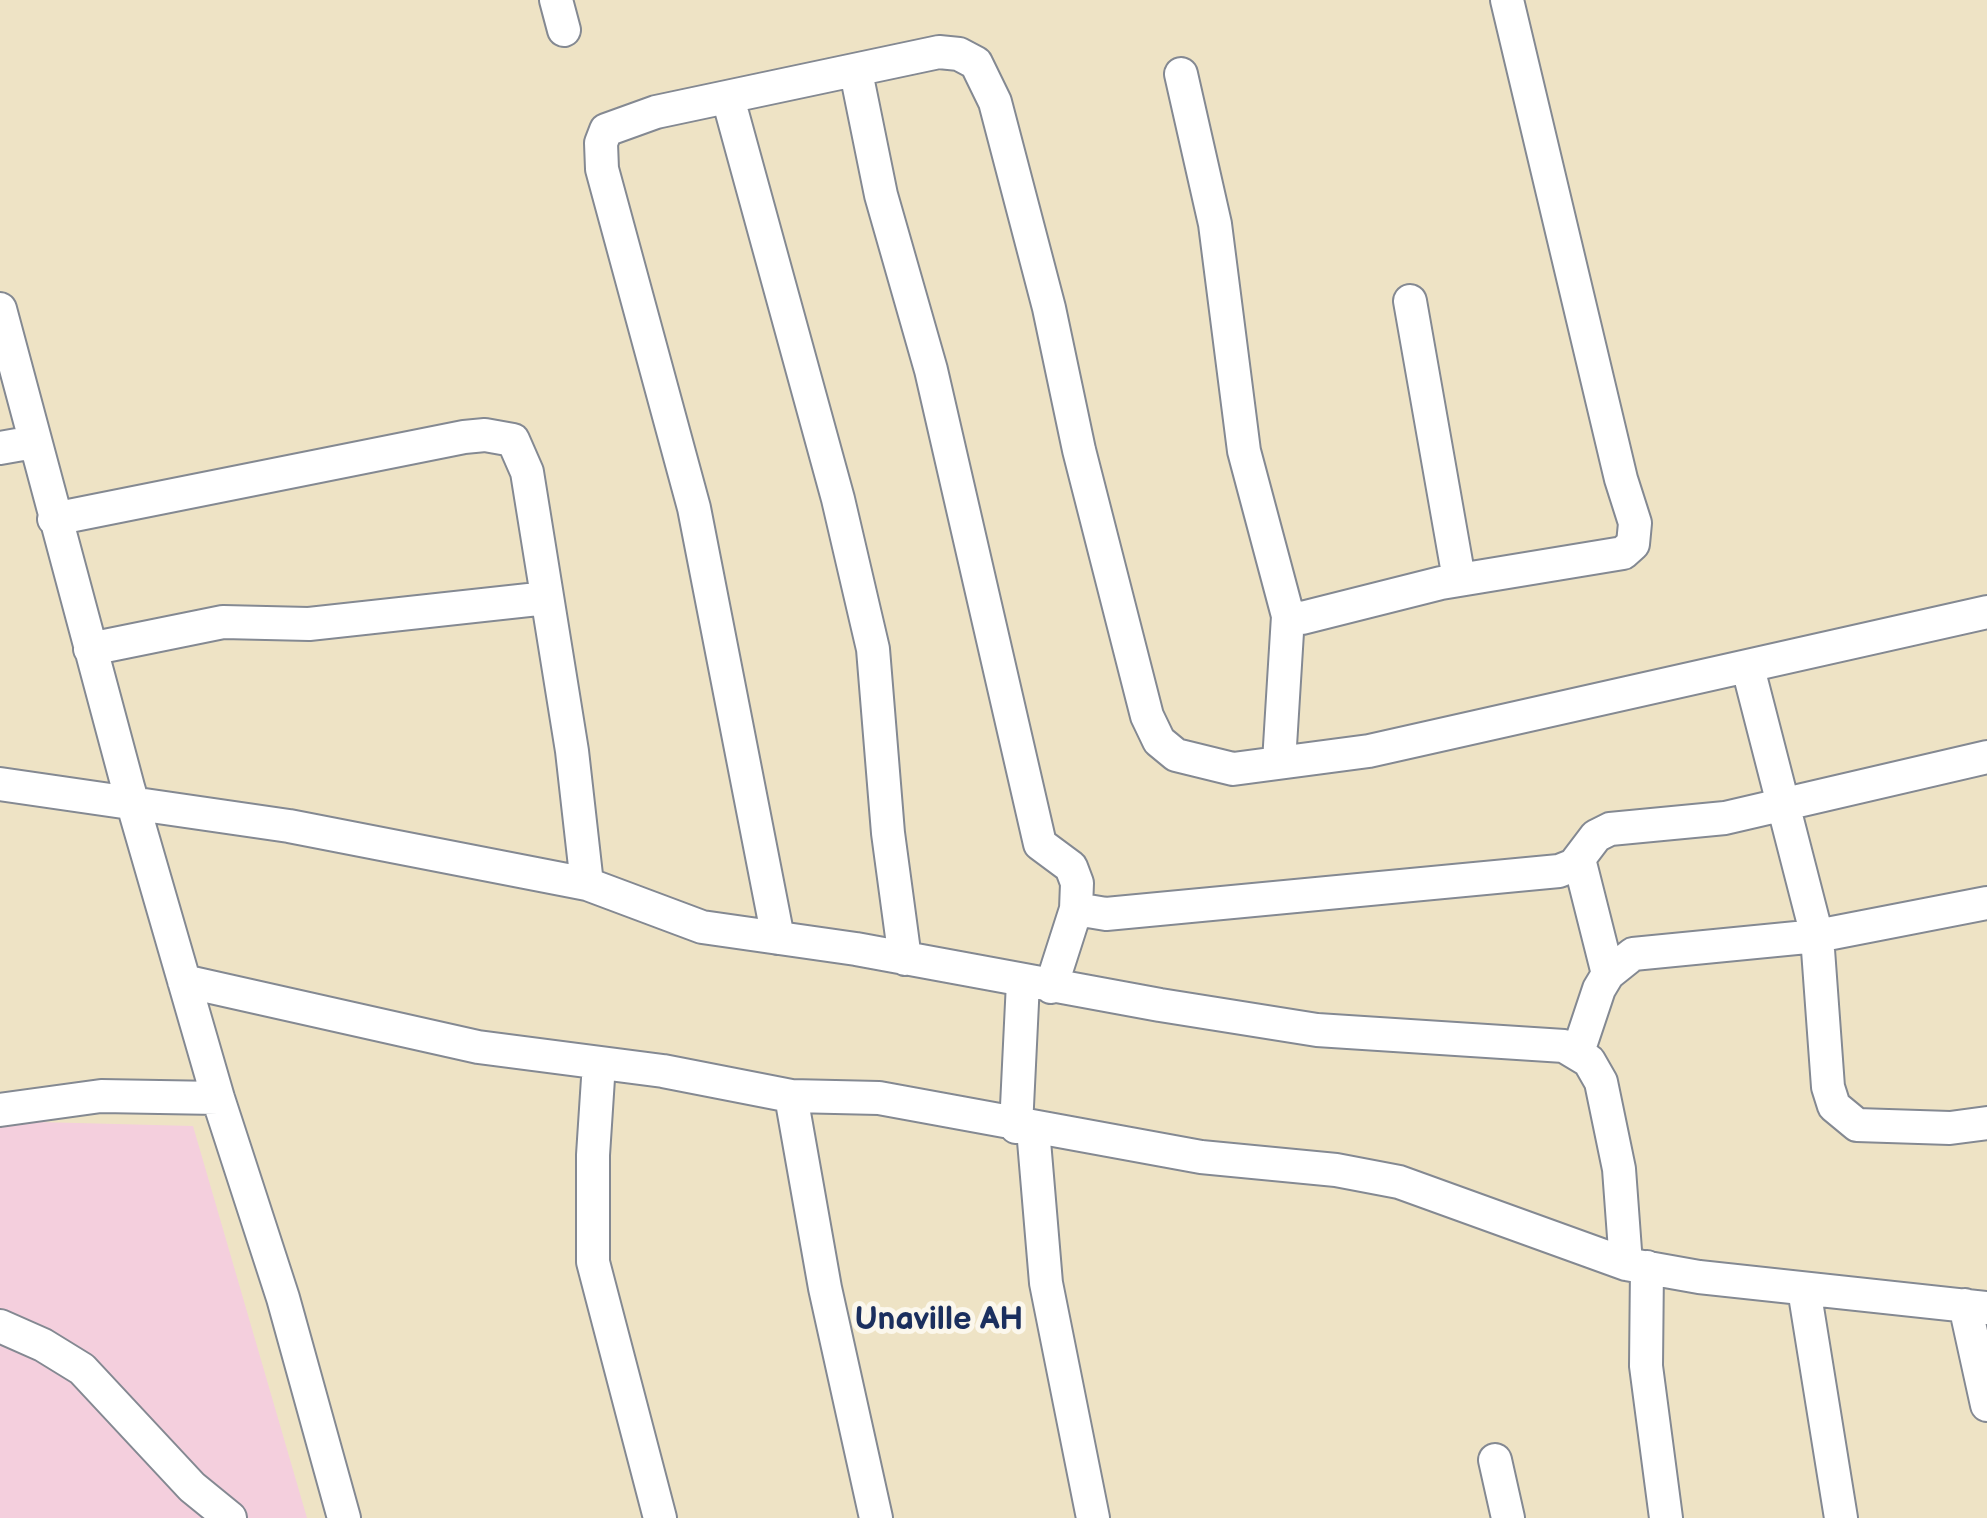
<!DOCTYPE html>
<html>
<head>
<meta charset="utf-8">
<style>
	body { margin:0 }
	canvas { display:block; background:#eee3c5 }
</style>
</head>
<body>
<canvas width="1987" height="1518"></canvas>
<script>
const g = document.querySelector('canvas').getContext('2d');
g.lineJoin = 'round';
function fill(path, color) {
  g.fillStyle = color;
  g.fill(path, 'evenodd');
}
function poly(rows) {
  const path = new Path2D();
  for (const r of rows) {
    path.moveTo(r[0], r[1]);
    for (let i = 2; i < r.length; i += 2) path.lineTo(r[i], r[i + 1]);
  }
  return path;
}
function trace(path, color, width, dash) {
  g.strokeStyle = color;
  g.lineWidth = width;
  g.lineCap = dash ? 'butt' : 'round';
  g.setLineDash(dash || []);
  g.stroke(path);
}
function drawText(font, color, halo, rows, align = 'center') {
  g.font = font + ' "Balsamiq Sans",sans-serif';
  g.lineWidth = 10;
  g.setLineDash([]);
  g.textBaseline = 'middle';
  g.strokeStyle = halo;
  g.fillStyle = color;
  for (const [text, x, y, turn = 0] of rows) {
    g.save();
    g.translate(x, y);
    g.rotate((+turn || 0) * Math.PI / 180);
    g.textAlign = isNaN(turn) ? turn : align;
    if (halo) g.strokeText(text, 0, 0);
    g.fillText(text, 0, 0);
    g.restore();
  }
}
fill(poly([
	[0,1121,193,1126,307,1518,0,1518]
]), '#f4cfdd');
const minor = poly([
	[556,0,564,30],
	[856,72,881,195,931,370,1040,844,1071,867,1077,883,1076,909,1051,987],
	[1181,74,1215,224,1244,451,1288,616,1302,618,1441,583,1623,553,1633,544,1635,523,1621,479,1507,0],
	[728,98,838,499,873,649,888,833,905,959],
	[1410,301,1459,579],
	[0,309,128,787,218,1098,283,1298,344,1518],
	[0,448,34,442],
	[54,519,464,437,485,435,513,440,527,472,572,751,587,884],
	[90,649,223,622,309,624,547,598],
	[1748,668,1817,936,1828,1087,1834,1106,1857,1125,1950,1128,1987,1123],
	[1279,762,1288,616],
	[0,784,289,826,587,884,702,927,856,949,1160,1005,1317,1030,1564,1046,1589,1061,1601,1082,1619,1169,1626,1264],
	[1579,859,1608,974],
	[1076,909,1106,914,1559,871,1574,865,1596,836,1610,829,1725,818,1987,757],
	[778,938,694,508,602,169,601,143,606,130,656,112,939,52,959,54,976,63,995,102,1049,308,1079,450,1147,716,1159,741,1176,755,1233,769,1369,751,1987,612],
	[184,981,478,1047,663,1071,791,1096,879,1098,1201,1157,1336,1170,1399,1182,1626,1264,1699,1277,1987,1308],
	[1578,1052,1599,989,1608,974,1633,954,1817,936,1987,903],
	[599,1063,593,1155,593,1262,660,1518],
	[791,1096,825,1288,876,1518],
	[0,1110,101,1096,218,1098],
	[1016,1127,1023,982],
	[1033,1129,1046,1283,1093,1518],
	[1647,1267,1646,1366,1666,1518],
	[1804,1289,1841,1518],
	[1965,1305,1987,1405],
	[0,1326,43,1345,82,1369,192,1487,230,1518],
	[1495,1460,1508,1518]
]);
trace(minor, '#848992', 36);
trace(minor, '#fff', 32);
drawText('bold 32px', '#1b2f5e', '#fbf7ec', [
	["Unaville AH",939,1321]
]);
</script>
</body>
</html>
